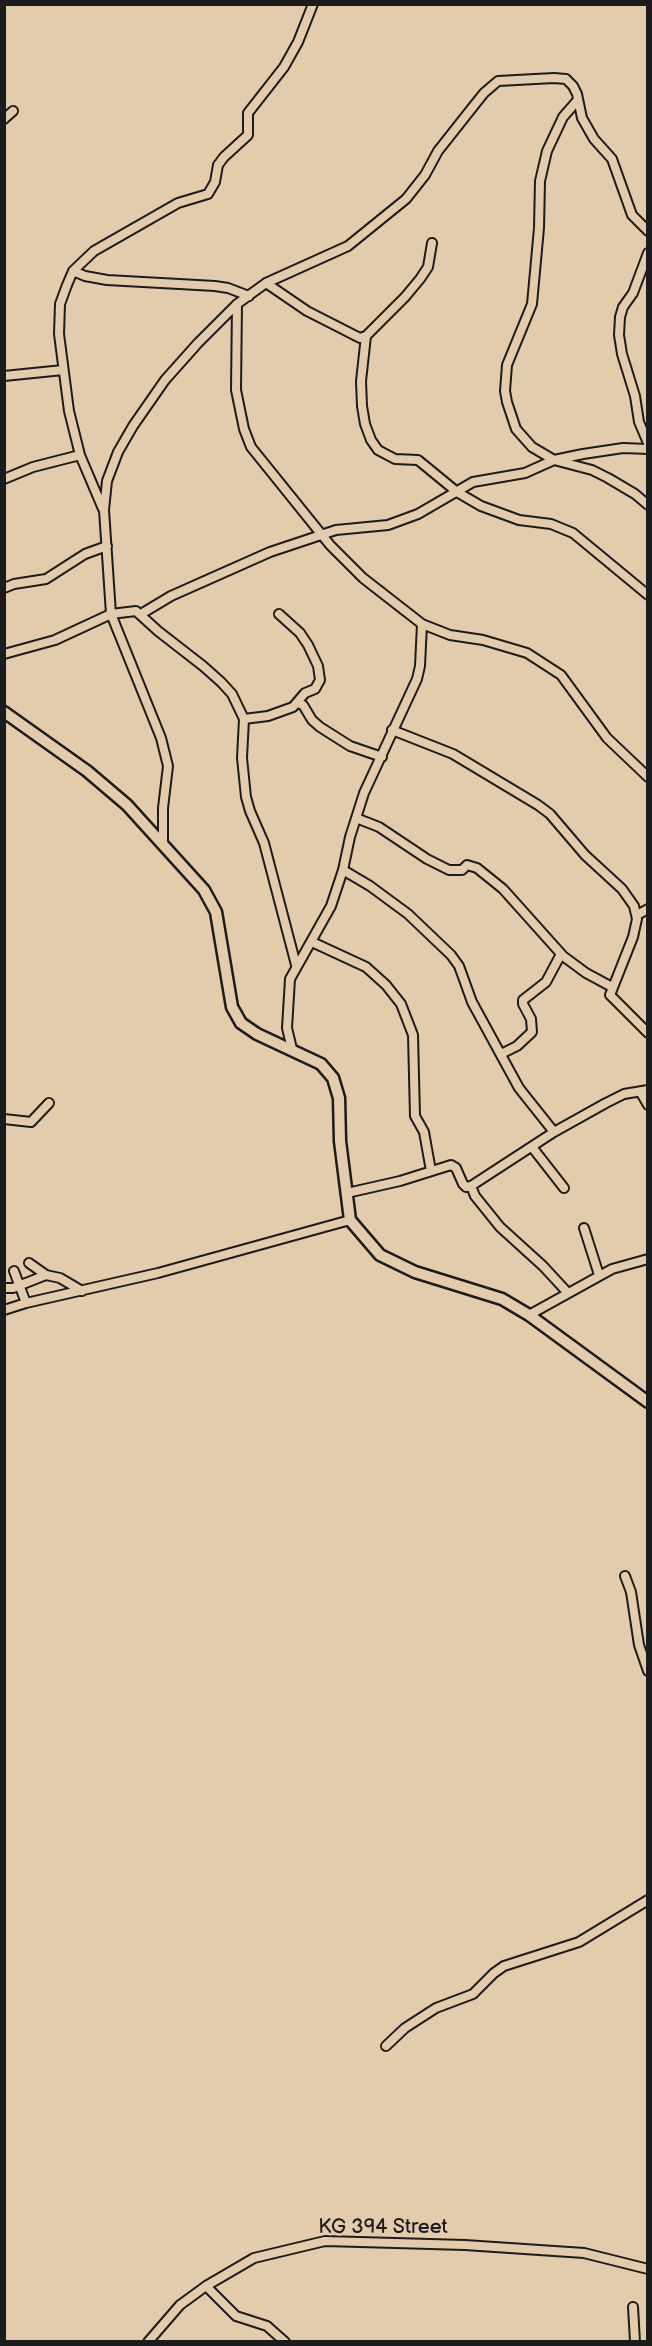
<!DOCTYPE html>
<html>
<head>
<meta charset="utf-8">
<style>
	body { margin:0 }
	#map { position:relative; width:652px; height:2346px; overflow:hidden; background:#e3ccac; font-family:"Balsamiq Sans",sans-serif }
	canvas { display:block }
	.frame { position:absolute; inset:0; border:6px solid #1c1c1c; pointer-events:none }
</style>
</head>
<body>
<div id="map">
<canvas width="652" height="2346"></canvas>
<div class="frame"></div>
</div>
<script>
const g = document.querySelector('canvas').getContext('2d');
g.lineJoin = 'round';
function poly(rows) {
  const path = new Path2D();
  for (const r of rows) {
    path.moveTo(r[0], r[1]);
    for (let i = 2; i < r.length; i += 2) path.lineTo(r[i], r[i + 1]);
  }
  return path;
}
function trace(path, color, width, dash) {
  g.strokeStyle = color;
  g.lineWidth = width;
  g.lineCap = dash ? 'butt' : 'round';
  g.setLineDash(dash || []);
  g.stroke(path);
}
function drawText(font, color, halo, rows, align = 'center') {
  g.font = font + ' "Balsamiq Sans",sans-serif';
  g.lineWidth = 5;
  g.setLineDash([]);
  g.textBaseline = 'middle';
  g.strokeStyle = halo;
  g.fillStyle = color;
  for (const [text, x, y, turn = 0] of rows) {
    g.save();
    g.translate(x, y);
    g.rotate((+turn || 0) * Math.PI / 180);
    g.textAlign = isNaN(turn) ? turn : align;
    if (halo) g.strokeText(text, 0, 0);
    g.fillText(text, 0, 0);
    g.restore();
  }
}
const minor = poly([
	[577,101,563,117,547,151,540,181,539,228,532,304,507,365,505,391,507,402,516,429,532,447,554,460,592,470,608,478,635,494,648,505],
	[4,119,13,111],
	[648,253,633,293,623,307,620,317,619,335,622,354,635,396,639,422,648,443],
	[73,271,85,276,107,280,215,286,228,288,249,296],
	[266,283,307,311,360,338,366,336,405,297,420,279,428,267,432,243],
	[237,304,236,390,244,429,251,447,330,545,363,578,422,624,450,635,483,640,527,653,561,675,607,738,648,777],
	[366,336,361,381,362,406,365,424,371,440,378,450,395,459,418,460,457,492,481,506,519,520,551,524,573,533,648,595],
	[4,376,63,370],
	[4,479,33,467,80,455],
	[103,509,80,455,69,411,59,334,60,304,67,285,73,271,94,251,178,203,208,194,215,182,218,165,224,157,248,135,248,113,284,67,298,42,313,4],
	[4,588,14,584,46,579,85,554,107,546],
	[141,614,171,596,270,552,336,530,388,525,418,514,473,482,525,473,554,460,583,454,623,448,648,449],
	[4,654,55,640,111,614,136,611,158,631,203,666,221,682,232,694,244,719,242,758,246,797,250,811,264,843,296,965],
	[298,703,303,705,312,720,320,727,350,746,382,757],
	[244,719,268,716,293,707,305,693,315,689,320,680,318,666,308,645,300,633,279,614],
	[392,730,453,754,538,805,550,814,585,855,622,889,634,906,637,919,633,937,610,995,648,1033],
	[356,818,379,827,427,859,449,870,462,870,467,865,477,868,503,889,563,956,586,973,612,987],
	[163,845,163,808,168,766,161,738,111,614,104,510,107,481,118,452,133,426,165,380,198,343,237,304,266,283,348,246,406,199,425,175,438,151,472,108,484,93,498,81,554,78,566,79,573,86,577,94,582,118,594,139,612,159,632,215,648,231],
	[343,870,370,886,408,914,451,955,459,966,472,1002,519,1088,554,1132],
	[637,915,648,909],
	[312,942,366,967,386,985,401,1004,413,1035,415,1116,424,1132,431,1171],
	[292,1049,287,1028,290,979,331,906,343,870,350,837,364,793,417,679,420,666,422,624],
	[501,1054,517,1046,532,1032,531,1019,523,1004,523,1000,546,982,561,954],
	[641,1093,648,1105],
	[4,1119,31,1122,49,1103],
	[532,1147,564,1188],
	[471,1186,475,1196,500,1227,543,1266,567,1292],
	[347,1193,400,1181,451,1165,456,1168,463,1184,466,1187,471,1186,554,1132,606,1103,624,1094,648,1090],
	[584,1228,599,1275],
	[29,1263,46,1275,60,1278,82,1291],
	[14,1271,26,1303],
	[4,1288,13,1288,46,1275],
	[4,1310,26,1303,158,1273,350,1220],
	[529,1315,612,1269,648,1259],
	[625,1576,631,1592,639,1645,648,1671],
	[386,2046,405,2028,436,2008,473,1994,494,1973,504,1966,579,1942,648,1900],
	[206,2286,236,2316,267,2326,285,2342],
	[633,2307,635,2342],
	[148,2342,180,2305,206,2286,254,2258,325,2241,465,2245,584,2253,648,2269]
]);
const secondary = poly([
	[4,712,87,771,127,805,204,890,216,912,232,1007,241,1023,257,1034,321,1064,333,1078,339,1098,340,1141,350,1220,380,1255,415,1272,502,1299,529,1315,648,1402]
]);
trace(minor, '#1c1c1c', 12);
trace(secondary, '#1c1c1c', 15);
trace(minor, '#e3ccac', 8);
trace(secondary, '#e3ccac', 10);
drawText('20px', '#1c1c1c', '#e3ccac', [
	["KG 394 Street",383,2228]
]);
</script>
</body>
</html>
